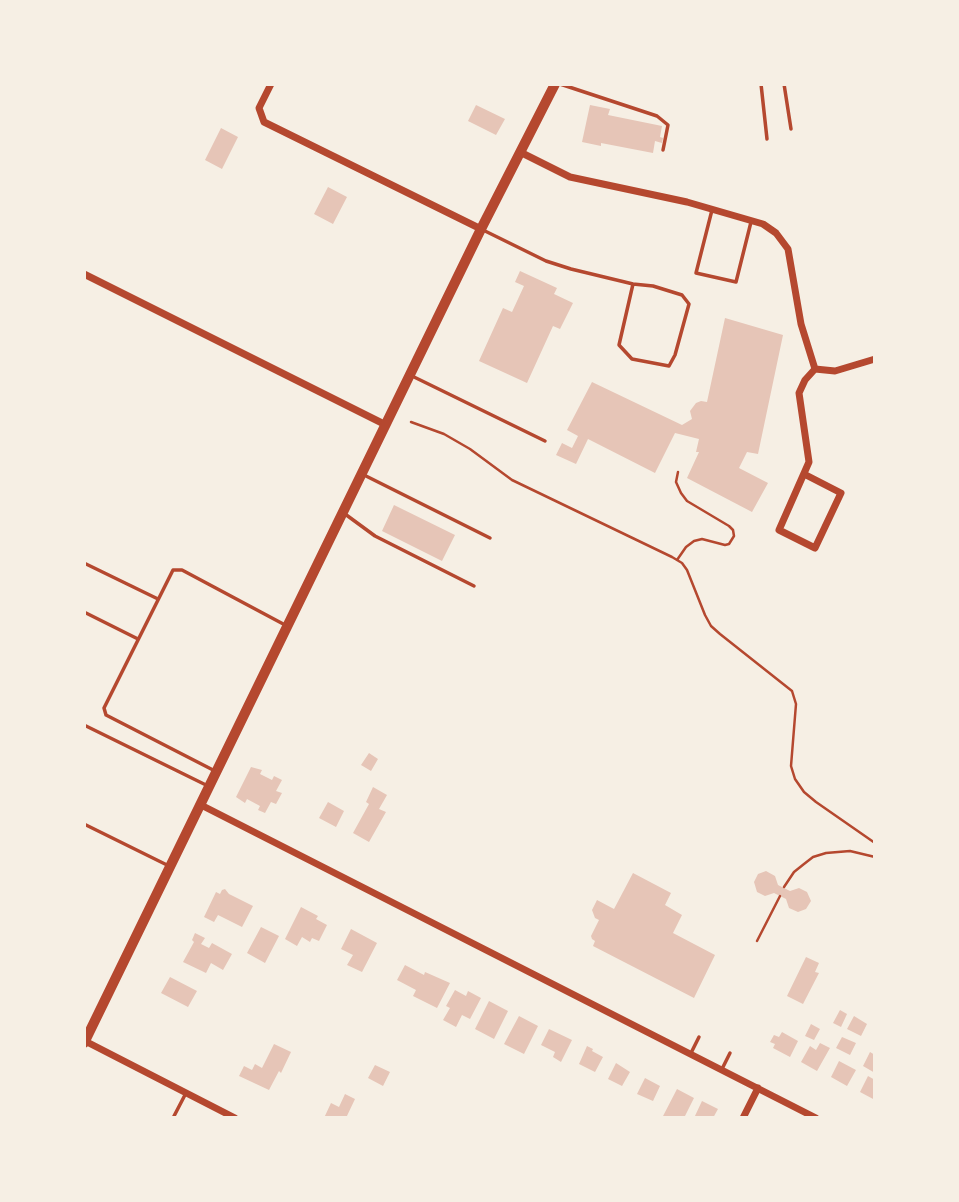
<!DOCTYPE html>
<html>
<head>
<meta charset="utf-8">
<style>
	body { margin:0 }
	#map { position:relative; width:959px; height:1202px; overflow:hidden; background:#f6efe4; font-family:"Fira Sans Condensed",sans-serif }
	canvas { display:block }
	.frame { position:absolute; inset:0; border:86px solid #f6efe4; pointer-events:none }
</style>
</head>
<body>
<div id="map">
<canvas width="959" height="1202"></canvas>
<div class="frame"></div>
</div>
<script>
const g = document.querySelector('canvas').getContext('2d');
g.lineJoin = 'round';
function fill(path, color) {
  g.fillStyle = color;
  g.fill(path, 'evenodd');
}
function poly(rows) {
  const path = new Path2D();
  for (const r of rows) {
    path.moveTo(r[0], r[1]);
    for (let i = 2; i < r.length; i += 2) path.lineTo(r[i], r[i + 1]);
  }
  return path;
}
function trace(path, color, width, dash) {
  g.strokeStyle = color;
  g.lineWidth = width;
  g.lineCap = dash ? 'butt' : 'round';
  g.setLineDash(dash || []);
  g.stroke(path);
}
fill(poly([
	[476,105,505,119,496,135,468,121],
	[590,105,610,109,608,115,662,126,660,137,663,138,662,143,655,141,653,153,601,143,601,146,582,142],
	[221,128,238,137,222,169,205,160],
	[328,187,347,197,333,224,314,214],
	[520,271,557,288,554,294,573,303,560,329,553,326,527,383,479,361,503,308,512,312,524,286,515,282],
	[725,318,783,335,758,454,747,452,739,468,768,483,752,512,687,478,699,452,696,452,699,439,675,433,655,473,588,439,576,464,556,455,562,443,572,448,578,436,567,430,592,382,682,425,692,419,690,411,696,403,701,401,707,402],
	[394,505,455,535,442,561,382,531],
	[369,753,378,759,371,771,361,765],
	[251,767,262,770,260,774,272,780,274,776,282,780,276,791,282,793,276,804,271,802,265,813,258,810,260,806,247,799,245,803,236,797],
	[373,787,387,795,379,809,386,812,369,842,353,833,369,804,366,802],
	[328,802,344,811,336,827,319,818],
	[766,871,775,876,778,885,790,891,799,888,807,892,811,901,806,909,798,912,789,908,786,899,774,893,765,896,757,892,754,882,758,874],
	[633,873,671,893,665,905,682,915,673,933,715,955,694,998,593,946,595,941,592,939,591,936,599,920,595,918,592,910,597,900,614,909],
	[225,889,229,894,253,906,242,927,218,915,214,922,204,917,216,892,220,894,222,890],
	[301,907,318,916,316,919,327,925,319,941,312,938,310,942,302,937,297,946,285,939],
	[261,927,279,936,265,963,247,953],
	[351,929,377,943,362,972,347,965,353,955,341,949],
	[195,933,205,938,201,944,209,948,212,943,232,954,223,970,211,963,206,973,183,962,194,942,192,940],
	[806,957,819,963,815,972,819,973,803,1004,787,996],
	[405,965,424,975,425,972,450,983,437,1008,413,996,416,990,397,980],
	[170,977,197,991,188,1007,161,993],
	[455,990,466,996,468,991,481,998,470,1019,462,1015,456,1027,443,1020,450,1008,446,1006],
	[489,1001,508,1011,494,1039,475,1029],
	[840,1010,847,1014,841,1027,833,1023],
	[519,1016,538,1026,524,1054,504,1044],
	[854,1016,867,1024,861,1036,847,1029],
	[811,1024,820,1029,814,1040,805,1036],
	[549,1029,572,1040,561,1062,553,1057,555,1052,541,1045],
	[782,1032,798,1041,790,1057,773,1048,775,1044,770,1042,774,1035,779,1037],
	[842,1037,856,1043,850,1055,836,1048],
	[820,1043,830,1048,817,1071,801,1062,810,1046,816,1050],
	[274,1044,291,1052,281,1073,279,1071,269,1090,239,1076,244,1066,252,1070,255,1064,262,1068],
	[587,1046,593,1049,592,1051,603,1057,595,1072,579,1064],
	[870,1052,875,1055,875,1073,863,1066],
	[839,1061,856,1070,847,1086,831,1077],
	[616,1063,630,1072,622,1086,608,1079],
	[375,1065,390,1072,383,1086,368,1078],
	[868,1076,875,1080,875,1100,860,1092],
	[645,1078,660,1086,653,1101,637,1094],
	[677,1089,694,1098,684,1118,662,1118],
	[345,1094,355,1099,346,1118,324,1118,331,1103,339,1107],
	[702,1101,718,1109,713,1118,694,1118]
]), '#e6c5b7');
trace(poly([
	[411,422,444,434,470,449,512,480,672,557,682,563,687,570,705,615,711,626,720,634,792,691,796,704,791,766,795,779,804,792,816,802,875,843],
	[677,560,686,547,694,541,702,539,725,545,729,544,734,536,733,530,729,526,687,501,681,493,676,482,678,472],
	[784,887,794,872,804,864,813,857,826,853,850,851,875,857],
	[757,941,780,896]
]), '#b5482f', 2.5);
trace(poly([
	[560,84,657,116,668,125,663,150],
	[761,84,767,139],
	[784,84,791,129],
	[712,210,696,273,736,282,751,222],
	[483,230,546,261,571,269,633,284,653,286,682,295,689,304,675,355,669,366,632,359,619,345,633,284],
	[412,376,545,441],
	[364,475,490,538],
	[345,514,375,536,474,586],
	[84,563,158,599],
	[84,612,138,639],
	[84,725,208,786],
	[215,771,106,715,104,708,173,570,182,570,287,626],
	[84,824,167,865],
	[691,1053,699,1037],
	[722,1069,730,1053],
	[173,1118,186,1093]
]), '#b5482f', 3.5);
trace(poly([
	[271,84,259,108,264,122,481,229],
	[520,152,570,177,687,202,763,224,776,233,788,249,801,324,815,369],
	[84,274,386,425],
	[815,369,835,371,875,359],
	[804,474,841,493,815,548,779,530,809,462,799,393,805,380,815,369],
	[201,805,816,1118],
	[85,1041,235,1118],
	[743,1118,758,1088]
]), '#b5482f', 7);
trace(poly([
	[84,1043,481,229,555,84]
]), '#b5482f', 10);
</script>
</body>
</html>
